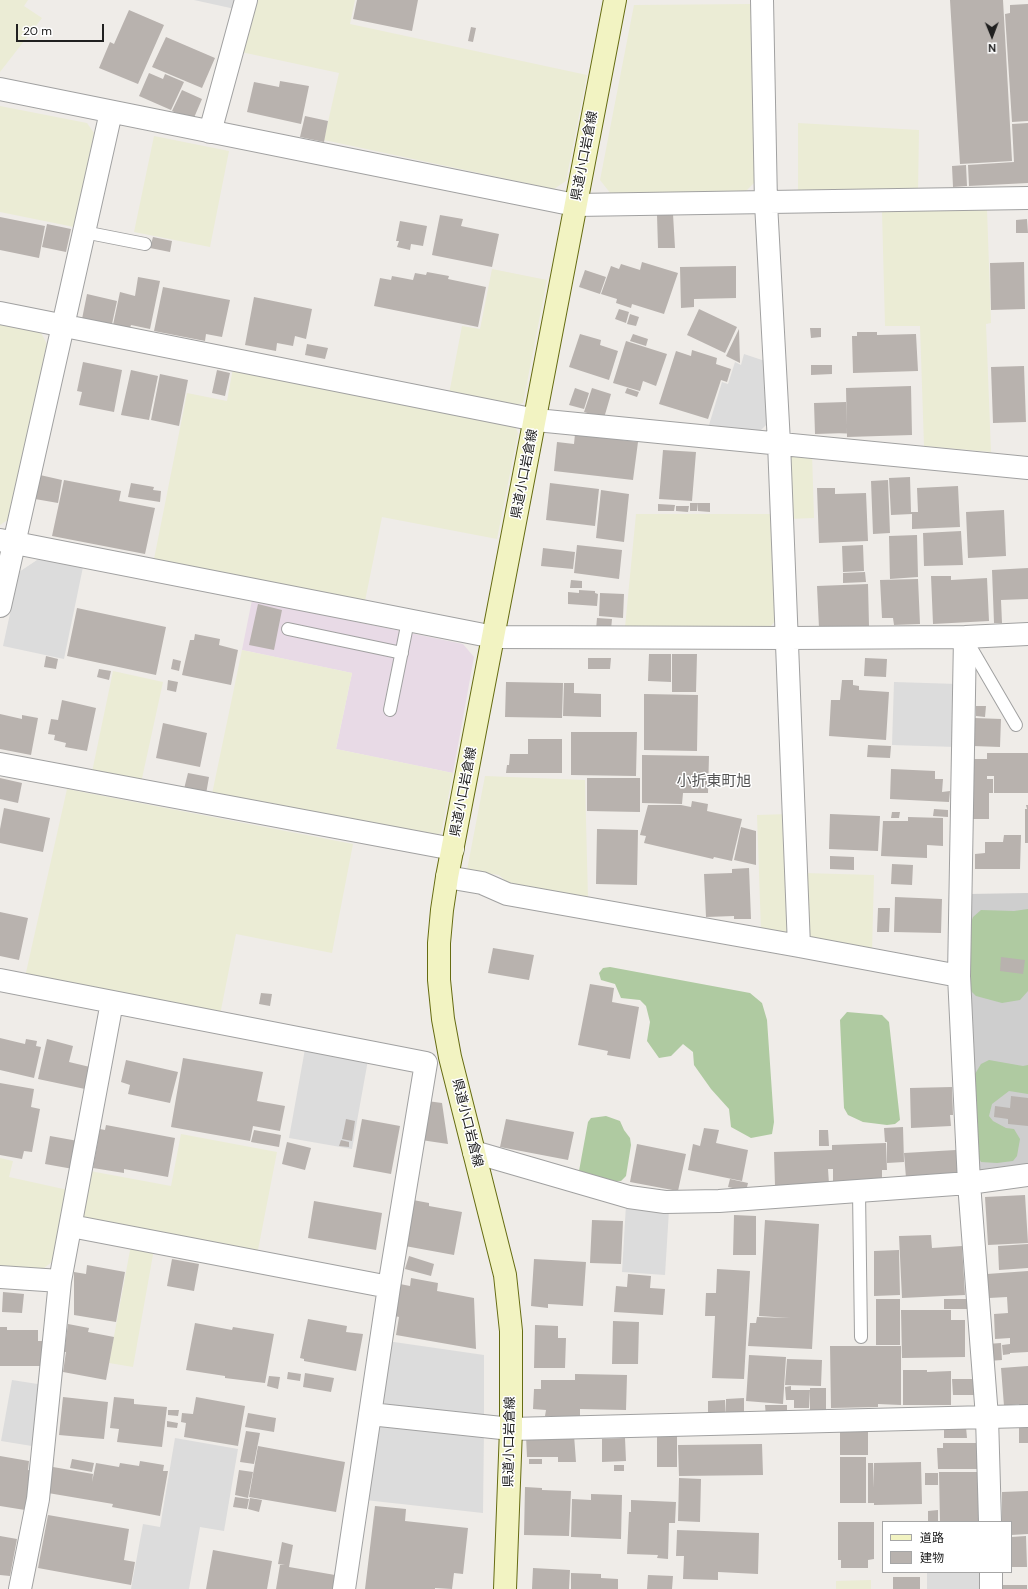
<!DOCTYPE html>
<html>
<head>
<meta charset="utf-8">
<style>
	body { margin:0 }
	#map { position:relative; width:1028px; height:1589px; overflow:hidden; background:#efece8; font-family:"DM Sans","Noto Sans JP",sans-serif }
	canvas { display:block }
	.legend { position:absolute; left:882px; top:1521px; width:130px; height:52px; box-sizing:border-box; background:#fff; border:1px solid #a6a6a6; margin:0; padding:5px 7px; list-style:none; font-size:12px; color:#202020 }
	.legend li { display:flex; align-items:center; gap:8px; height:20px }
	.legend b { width:20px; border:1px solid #a6a6a6 }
	.north { position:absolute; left:972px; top:16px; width:40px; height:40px; -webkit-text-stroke:3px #fff; paint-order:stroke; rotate:179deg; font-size:11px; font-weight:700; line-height:16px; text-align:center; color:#202020 }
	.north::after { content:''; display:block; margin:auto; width:14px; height:18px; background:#202020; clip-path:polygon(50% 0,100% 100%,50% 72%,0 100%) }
	.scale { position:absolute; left:16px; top:24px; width:88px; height:18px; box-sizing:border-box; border:2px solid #202020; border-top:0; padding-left:5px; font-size:12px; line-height:14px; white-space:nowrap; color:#202020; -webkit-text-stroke:3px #fff; paint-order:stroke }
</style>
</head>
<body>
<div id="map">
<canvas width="1028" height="1589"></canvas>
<ul class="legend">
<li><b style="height:5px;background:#f2f3c2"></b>道路</li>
<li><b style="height:11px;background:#b8b2ae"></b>建物</li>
</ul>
<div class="north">N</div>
<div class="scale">20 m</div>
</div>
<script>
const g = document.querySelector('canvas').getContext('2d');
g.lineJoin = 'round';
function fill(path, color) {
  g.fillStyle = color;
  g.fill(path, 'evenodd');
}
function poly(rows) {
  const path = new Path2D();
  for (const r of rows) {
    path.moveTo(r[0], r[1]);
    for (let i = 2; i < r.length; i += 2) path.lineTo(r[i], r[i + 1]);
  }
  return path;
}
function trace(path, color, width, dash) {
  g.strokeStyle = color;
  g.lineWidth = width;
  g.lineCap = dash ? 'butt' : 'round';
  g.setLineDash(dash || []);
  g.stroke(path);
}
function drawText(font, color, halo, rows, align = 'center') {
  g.font = font + ' "DM Sans","Noto Sans JP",sans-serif';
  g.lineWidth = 3;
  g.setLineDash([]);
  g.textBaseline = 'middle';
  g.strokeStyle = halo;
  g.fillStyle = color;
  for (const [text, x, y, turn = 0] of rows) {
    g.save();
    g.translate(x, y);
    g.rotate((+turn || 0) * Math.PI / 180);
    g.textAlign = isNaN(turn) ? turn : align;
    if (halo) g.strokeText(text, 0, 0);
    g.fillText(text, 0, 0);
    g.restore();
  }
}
fill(poly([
	[252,600,463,644,474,657,453,773,336,749,352,673,242,650]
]), '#e8dae6');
fill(poly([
	[1028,893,1028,1165,980,1172,973,1167,968,894]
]), '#cecece');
fill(poly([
	[0,0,28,0,24,6,42,18,0,72],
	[255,0,355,0,350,24,587,75,566,181,554,189,324,140,339,73,241,52],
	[751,4,757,180,744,193,611,194,600,180,634,5],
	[0,106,87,123,94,133,74,227,0,212],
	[798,123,919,130,918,192,798,194],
	[154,136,229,151,210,247,134,232],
	[987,209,991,323,986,324,991,452,924,446,920,326,885,326,882,212],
	[492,269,547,280,523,403,512,406,449,394,462,326,480,329],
	[0,324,40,331,47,344,9,519,0,525],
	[233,368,514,424,518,433,497,539,382,517,365,601,154,559,187,393,227,401],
	[786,450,812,453,814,518,789,519],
	[636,514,773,514,776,620,770,627,625,627],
	[242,650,352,673,336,749,453,773,441,833,431,837,212,794],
	[113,671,163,682,141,783,92,772],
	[485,776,585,780,588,899,511,886,499,875,467,870],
	[67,789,353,844,332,953,236,934,220,1015,25,977],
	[788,814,792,938,761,931,757,815],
	[804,873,874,875,872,952,805,940],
	[181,1134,277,1152,257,1255,88,1223,82,1214,90,1171,171,1186],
	[0,1158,13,1161,9,1177,68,1190,52,1262,40,1271,0,1268],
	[131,1245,154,1249,133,1367,109,1363],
	[871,1580,871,1589,836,1589,836,1581]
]), '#ebecd5');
fill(poly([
	[1028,909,1028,991,1020,1000,1002,1003,976,996,971,991,970,925,973,917,981,910,1014,911],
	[610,967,750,993,762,1003,767,1020,774,1122,772,1134,751,1138,731,1127,729,1109,711,1089,694,1065,693,1052,683,1044,671,1056,659,1058,647,1041,650,1022,646,1006,640,1000,621,998,615,984,601,980,599,973,603,968],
	[847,1012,882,1015,889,1022,900,1120,895,1124,887,1125,863,1122,848,1115,844,1108,840,1020],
	[989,1060,1023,1066,1028,1065,1028,1094,1009,1091,992,1104,989,1116,993,1121,1006,1128,1014,1129,1020,1139,1017,1156,1013,1161,997,1163,981,1162,978,1156,975,1074,981,1064],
	[606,1116,620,1121,624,1130,630,1138,631,1145,626,1176,621,1181,606,1182,579,1171,588,1122,591,1118]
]), '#afcaa1');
fill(poly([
	[194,0,237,0,235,9],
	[744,354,765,361,767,424,760,431,709,425,722,382,728,384,735,362,741,365],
	[40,558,83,567,64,659,3,646,19,572],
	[894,682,958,684,956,747,892,745],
	[305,1049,368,1060,352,1149,289,1138],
	[626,1205,669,1210,665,1275,622,1272],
	[387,1341,484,1355,484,1423,376,1410],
	[12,1380,44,1385,38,1447,1,1441],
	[375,1418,484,1430,483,1513,365,1500],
	[175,1438,238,1449,224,1531,200,1527,189,1589,131,1589,143,1524,160,1527],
	[927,1572,984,1572,984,1589,927,1589]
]), '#dcdcdc');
fill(poly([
	[357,0,418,0,412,31,353,19],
	[950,0,1003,0,1012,161,960,164],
	[1028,4,1028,121,1012,122,1005,14,1010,13,1010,5],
	[129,10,164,25,138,84,99,68,110,42,114,44],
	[471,27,476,28,473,42,468,41],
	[166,37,215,58,202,88,152,67],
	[149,73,163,79,165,74,184,82,171,110,139,96],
	[280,81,309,86,301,124,247,112,254,82,279,87],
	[182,90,202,99,193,120,172,111],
	[305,116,328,121,324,142,300,137],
	[1028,123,1028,183,969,186,968,165,1014,162,1012,124],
	[966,165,967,186,953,187,952,166],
	[673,214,675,248,658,248,657,215],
	[440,215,463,219,461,226,499,234,492,267,432,255],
	[0,217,45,226,39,258,0,250],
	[1027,219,1028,233,1016,233,1016,220],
	[400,221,427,226,423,246,411,244,410,250,397,247,399,241,396,241],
	[47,224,71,229,66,252,42,247],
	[153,237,172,241,170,252,150,248],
	[642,262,678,273,664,314,632,304,631,308,616,303,617,299,601,294,611,266,619,269,621,264,640,270],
	[1024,262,1025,309,991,310,990,263],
	[736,266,736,298,694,299,694,307,681,308,680,267],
	[585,270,606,277,600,294,579,287],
	[427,272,449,276,448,279,486,287,478,327,374,306,380,278,391,280,392,276,413,280,415,273,426,275],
	[138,277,160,281,150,329,131,325,130,328,113,325,120,292,135,296],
	[163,287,230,300,222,337,206,334,205,341,154,331],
	[87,294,117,301,112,324,82,319],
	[254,297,312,309,306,339,295,336,293,346,277,343,276,351,245,345],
	[619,309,629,312,626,323,615,319],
	[699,309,737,327,725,353,687,335],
	[630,314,639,317,636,326,627,324],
	[810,328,821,328,821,337,811,338],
	[739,329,740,363,726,356],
	[857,332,877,332,877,335,916,334,918,371,853,373,852,336,857,336],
	[580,334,601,340,600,345,618,351,609,380,569,367],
	[633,334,648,339,646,346,630,341],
	[626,341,667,354,656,386,643,381,640,391,613,383],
	[307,344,328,348,325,359,305,355],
	[692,350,717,358,716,364,731,369,727,382,721,380,708,419,659,404,676,351,691,356],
	[83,362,122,370,114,412,79,405,82,392,77,391],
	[811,365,832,365,832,374,811,375],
	[1024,366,1026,422,993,423,991,367],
	[131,370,158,376,149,420,121,415],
	[217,370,230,373,225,396,212,393],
	[160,374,188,380,179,426,151,420],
	[911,386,912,435,847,437,846,388],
	[575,388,589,393,584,409,569,405],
	[592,388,611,394,604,418,584,412],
	[627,388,639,392,637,397,625,393],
	[846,402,847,433,815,434,814,403],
	[575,434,638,442,633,480,554,471,557,442,574,444],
	[663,450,696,452,692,501,659,499],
	[40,475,62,480,58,503,35,499],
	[910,477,911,512,918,512,917,488,958,486,960,527,912,529,912,514,891,515,889,478],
	[64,480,121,491,119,501,155,508,145,554,52,536],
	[888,480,890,533,873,534,871,481],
	[131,483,154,487,153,490,161,491,160,502,128,497],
	[550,483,599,489,595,526,546,520],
	[817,488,835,488,835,494,866,493,868,541,819,543],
	[601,490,629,494,624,542,596,538],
	[690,503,698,503,697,511,690,511],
	[698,503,710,503,710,512,698,511],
	[658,504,675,505,674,511,658,511],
	[676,506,689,506,688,512,676,511],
	[1004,510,1006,556,968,558,966,512],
	[961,531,963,565,924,566,923,533],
	[917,535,918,577,890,579,889,536],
	[577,545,622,550,619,579,574,573],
	[863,545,864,571,843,572,842,546],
	[543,548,575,552,573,569,541,566],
	[1028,568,1028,599,1001,600,1002,623,994,623,992,570],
	[865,572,866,582,843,583,843,573],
	[931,576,951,576,951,580,987,578,989,621,933,624],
	[918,579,920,624,894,625,893,618,882,618,880,580],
	[571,580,582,581,582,588,570,588],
	[868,584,869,626,819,628,817,586],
	[579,590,595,591,595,593,598,594,597,606,568,604,568,592,579,593],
	[600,593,624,594,623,618,599,616],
	[258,604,282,610,274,650,249,645],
	[77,608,166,627,156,675,67,656],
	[597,618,612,619,611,630,596,630],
	[195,634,220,639,219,645,238,650,231,685,182,675,190,640,194,640],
	[649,654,671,654,671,682,648,681],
	[672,654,697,654,696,692,672,692],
	[46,656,58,659,56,669,44,667],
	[588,658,611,658,610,669,588,669],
	[865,658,887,659,886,677,864,676],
	[173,659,181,661,179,671,171,669],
	[99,669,111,671,109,680,97,677],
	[168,680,178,682,176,692,167,690],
	[842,680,853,680,853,685,859,686,859,690,889,692,886,740,829,736,831,700,840,700],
	[506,682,563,683,562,718,505,717],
	[564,683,574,683,574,693,601,694,601,717,563,716],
	[644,694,698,695,697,751,644,750],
	[62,700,96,708,87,751,65,747,66,743,54,740,55,735,48,734,51,719,58,720],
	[976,706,986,706,985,717,976,716],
	[0,714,22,719,22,715,38,718,31,755,0,749],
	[974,718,1001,719,1000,747,973,746],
	[163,723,207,733,200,767,156,758],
	[571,732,637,732,636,776,571,775],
	[528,739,562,739,562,773,506,773,507,765,509,765,510,754,528,754],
	[868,745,891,746,890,758,867,757],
	[987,753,1028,753,1028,793,994,793,994,776,987,776,987,779,993,779,993,793,989,793,989,819,968,819,972,759,987,759],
	[642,755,709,756,708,793,683,793,682,804,642,803],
	[891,769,935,771,935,779,943,779,942,792,950,791,949,802,890,799],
	[188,773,209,777,206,794,184,789],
	[0,778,22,783,18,803,0,799],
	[587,778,640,778,640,812,587,811],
	[692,801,708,804,707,811,742,819,732,861,714,857,713,859,644,843,646,836,640,835,648,805,681,805,691,807],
	[1026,805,1028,805,1028,843,1025,843,1025,809,1027,809],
	[4,808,50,818,43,852,0,843,0,829],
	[934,809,948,810,948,817,933,816],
	[892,812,900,812,899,818,891,818],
	[830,814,880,816,878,851,829,849],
	[908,817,943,818,943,846,927,845,927,858,881,856,883,821,908,821],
	[741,827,756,831,756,865,734,860],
	[597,829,638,830,637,885,596,884],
	[1004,835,1021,835,1020,869,975,869,975,854,985,853,985,842,1003,842],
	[830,856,854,857,854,870,830,869],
	[892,864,913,865,912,885,891,884],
	[749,868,751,919,734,919,734,916,706,917,704,874,732,873,732,869],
	[895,897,942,899,941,933,894,932],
	[878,908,890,908,889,932,877,932],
	[0,912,28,918,19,960,0,956],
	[493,948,534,955,529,980,488,973],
	[1001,957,1025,960,1023,974,1000,971],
	[590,984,614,988,612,1002,639,1007,630,1059,607,1055,608,1051,578,1045],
	[261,993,272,994,270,1006,259,1004],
	[0,1038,25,1044,26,1039,37,1041,36,1046,41,1047,34,1078,0,1070],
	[47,1039,73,1046,69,1062,90,1067,85,1089,38,1079],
	[183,1058,263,1072,257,1101,285,1106,280,1131,253,1126,250,1141,171,1127],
	[126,1060,178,1072,170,1103,128,1094,130,1085,121,1082],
	[0,1083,34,1089,31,1107,40,1109,32,1152,24,1151,22,1159,0,1155],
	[952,1087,953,1115,950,1115,951,1126,911,1128,910,1088],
	[1011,1096,1028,1098,1028,1126,1008,1124,1008,1119,994,1117,995,1106,1010,1108],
	[427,1101,442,1103,448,1144,421,1140],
	[346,1119,355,1121,352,1141,342,1139],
	[362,1119,400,1126,391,1174,353,1167],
	[506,1119,574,1132,568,1160,500,1147],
	[106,1125,175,1138,168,1177,124,1169,124,1173,93,1168,100,1129,105,1130],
	[903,1127,904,1162,887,1163,887,1142,885,1142,884,1128],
	[704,1128,719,1130,716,1143,748,1150,742,1181,688,1170,693,1144,700,1146],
	[254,1130,281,1135,279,1147,251,1142],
	[819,1130,828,1130,829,1146,819,1146],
	[50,1136,78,1141,73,1169,45,1164],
	[341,1140,349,1142,349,1147,339,1146],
	[287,1142,311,1148,305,1170,282,1164],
	[886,1143,887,1170,882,1170,882,1183,833,1185,833,1169,828,1169,829,1184,775,1186,774,1152,832,1150,832,1145],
	[637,1144,686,1154,678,1191,630,1182],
	[956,1150,958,1174,906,1178,904,1153],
	[730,1179,748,1183,746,1191,728,1187],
	[1025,1195,1028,1243,988,1245,985,1197],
	[413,1200,429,1203,429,1206,462,1212,454,1255,405,1246],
	[314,1201,382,1213,376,1250,308,1238],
	[734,1215,756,1216,756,1255,733,1255],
	[592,1220,623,1221,621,1264,590,1263],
	[765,1220,819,1224,812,1349,748,1346,750,1323,756,1323,757,1317,790,1318,759,1316],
	[931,1235,932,1248,962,1246,965,1295,902,1298,899,1236],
	[1028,1244,1028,1268,999,1270,998,1246],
	[899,1250,900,1295,874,1296,874,1251],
	[409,1256,434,1264,431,1276,405,1269],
	[172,1259,199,1264,194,1291,167,1286],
	[534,1259,586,1262,583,1306,548,1304,548,1308,531,1306],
	[87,1265,125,1272,116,1322,74,1315,74,1272,86,1274],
	[717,1269,750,1271,744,1379,712,1378,715,1316,705,1316,706,1293,716,1293],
	[1028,1271,1028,1352,1010,1353,1010,1354,1003,1355,1002,1345,1010,1344,1010,1338,995,1339,994,1314,1008,1313,1007,1297,989,1298,987,1274],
	[628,1274,651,1276,650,1288,665,1289,663,1315,614,1312,616,1286,627,1287],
	[411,1278,438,1283,437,1291,474,1298,476,1349,396,1335,399,1317,395,1316,400,1284,410,1286],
	[3,1292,24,1294,22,1313,2,1312],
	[876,1299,900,1299,900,1345,876,1345],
	[944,1299,968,1299,968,1309,944,1309],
	[901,1310,951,1310,951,1320,965,1320,965,1357,902,1358],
	[308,1319,347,1326,346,1332,363,1334,356,1371,304,1361,304,1359,300,1358],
	[613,1321,639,1322,638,1364,612,1364],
	[195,1323,232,1330,233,1327,274,1334,265,1383,225,1378,225,1376,186,1370],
	[68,1324,89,1328,88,1332,114,1337,106,1380,63,1372,66,1352,64,1352],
	[535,1325,558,1326,558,1338,566,1338,565,1368,534,1368],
	[0,1327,7,1327,7,1330,38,1330,38,1341,43,1341,43,1366,0,1366],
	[1001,1343,1002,1360,988,1361,987,1344],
	[830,1346,901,1346,901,1405,878,1404,878,1407,831,1408],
	[749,1355,786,1357,783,1404,746,1401],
	[787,1359,822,1360,821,1386,785,1385],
	[1028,1366,1028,1410,1019,1410,1019,1404,1004,1406,1001,1368],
	[903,1370,927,1370,927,1372,951,1371,951,1405,903,1405],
	[288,1372,301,1374,300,1381,287,1379],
	[305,1373,334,1378,331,1392,303,1387],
	[575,1374,627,1375,626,1410,580,1409,580,1417,545,1416,546,1410,533,1409,534,1389,541,1389,541,1380,575,1380],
	[269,1376,280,1377,278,1389,267,1386],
	[952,1379,974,1379,974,1395,953,1395],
	[791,1386,791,1390,810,1390,809,1408,794,1408,794,1400,786,1400,785,1387],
	[810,1388,826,1388,826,1414,810,1414],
	[63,1397,108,1402,104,1439,59,1435],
	[114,1397,134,1399,134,1404,167,1407,162,1447,117,1442,119,1429,110,1428],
	[196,1397,245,1406,238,1446,184,1437,186,1423,181,1422,182,1413,193,1414],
	[744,1398,744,1414,726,1414,726,1399],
	[725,1400,726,1417,708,1417,708,1401],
	[765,1405,787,1405,787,1417,766,1417],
	[168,1410,179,1410,178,1416,168,1415],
	[248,1413,276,1418,274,1432,245,1427],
	[167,1421,178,1423,177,1428,167,1427],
	[1028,1421,1028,1443,1019,1443,1019,1422],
	[944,1427,966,1427,967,1438,944,1438],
	[868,1429,868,1455,840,1455,840,1430],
	[246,1431,260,1433,254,1464,240,1462],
	[574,1435,576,1462,558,1462,558,1457,527,1457,526,1436],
	[657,1435,677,1435,677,1467,657,1467],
	[625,1438,626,1461,602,1462,602,1439],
	[943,1443,977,1443,978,1469,938,1469,937,1448,943,1448],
	[762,1444,763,1475,679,1476,678,1445],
	[258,1446,345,1462,336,1512,249,1497],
	[0,1456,29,1461,28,1470,32,1471,25,1510,0,1506],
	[840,1457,866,1457,866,1503,840,1503],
	[72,1459,94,1463,92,1472,70,1468],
	[529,1459,542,1459,542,1464,529,1464],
	[140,1461,164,1465,163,1471,168,1471,160,1516,112,1507,113,1504,48,1493,53,1467,93,1474,92,1482,96,1463,119,1467,120,1463,139,1466],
	[921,1462,922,1504,874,1505,874,1503,868,1503,868,1463,873,1463,874,1488,874,1463],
	[614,1465,624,1465,624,1471,614,1471],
	[239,1470,253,1472,248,1498,235,1495],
	[939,1472,978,1472,979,1522,940,1522],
	[925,1473,938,1473,938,1485,925,1485],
	[679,1478,701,1479,700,1522,678,1521],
	[525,1487,542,1488,542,1490,571,1491,569,1536,524,1535],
	[1028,1491,1028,1534,1011,1535,1011,1522,1002,1522,1002,1492],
	[591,1494,622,1495,621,1539,571,1537,572,1499,591,1500],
	[235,1497,249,1499,247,1509,233,1507],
	[250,1498,262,1500,259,1512,248,1509],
	[631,1500,676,1502,675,1523,669,1523,668,1559,657,1558,658,1555,627,1554,629,1512,631,1512],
	[375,1506,406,1509,405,1521,468,1528,463,1574,454,1573,452,1589,435,1588,435,1589,365,1589],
	[938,1510,938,1522,928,1522,928,1511],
	[48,1515,129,1529,124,1560,135,1562,131,1585,38,1568],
	[838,1522,874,1522,874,1559,868,1560,868,1568,841,1568,841,1560,838,1560],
	[677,1530,759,1533,758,1574,718,1572,718,1580,683,1579,684,1556,676,1556],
	[0,1536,17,1539,10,1576,0,1575],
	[1026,1536,1027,1567,1011,1567,1011,1537],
	[282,1542,293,1545,289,1567,335,1575,333,1589,276,1589,280,1565,285,1565,278,1564],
	[213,1550,272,1561,267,1589,206,1589],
	[533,1568,570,1570,569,1589,532,1589],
	[571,1573,601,1574,601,1578,618,1579,618,1589,571,1589],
	[648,1575,673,1576,672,1589,647,1589],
	[893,1577,920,1577,920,1589,893,1589],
	[1000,1585,1027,1585,1027,1589,1000,1589]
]), '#b8b2ae');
const lane = poly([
	[84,232,145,244],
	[288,629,402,653],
	[967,641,1016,725],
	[390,710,408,621],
	[859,1191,861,1337]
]);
const street = poly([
	[762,0,766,203,779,443,799,946],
	[0,89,575,205,1028,198],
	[210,132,246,0],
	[0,313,536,420,1028,468],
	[0,540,494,637,788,638,965,637,1028,634],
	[0,606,111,112],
	[965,637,959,976,969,1183,987,1417,990,1522],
	[0,764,453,849],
	[447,877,482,883,507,894,799,946,959,976],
	[0,980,426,1063,389,1287,344,1589],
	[474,1152,629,1197,665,1202,719,1201,969,1183,1028,1175],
	[71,1226,389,1287],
	[0,1277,60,1281],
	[370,1414,511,1429,1028,1416],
	[991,1572,991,1589],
	[20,1589,38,1499,60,1281,112,1002]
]);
const secondary = poly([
	[505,1589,511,1429,511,1331,505,1275,450,1057,443,1019,439,980,439,943,442,910,447,877,615,0]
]);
trace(lane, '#a1a1a1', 14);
trace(street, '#a1a1a1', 24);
trace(secondary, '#666c12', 24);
trace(lane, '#fff', 12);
trace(street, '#fff', 22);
trace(secondary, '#f2f3c2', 22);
drawText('13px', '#202020', '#fff', [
	["県道小口岩倉線",585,156,-79],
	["県道小口岩倉線",525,474,-79],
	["県道小口岩倉線",464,792,-79],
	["県道小口岩倉線",467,1123,76],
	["県道小口岩倉線",510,1442,-89]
]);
drawText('15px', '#535353', '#fff', [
	["小折東町旭",714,782]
]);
</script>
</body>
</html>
